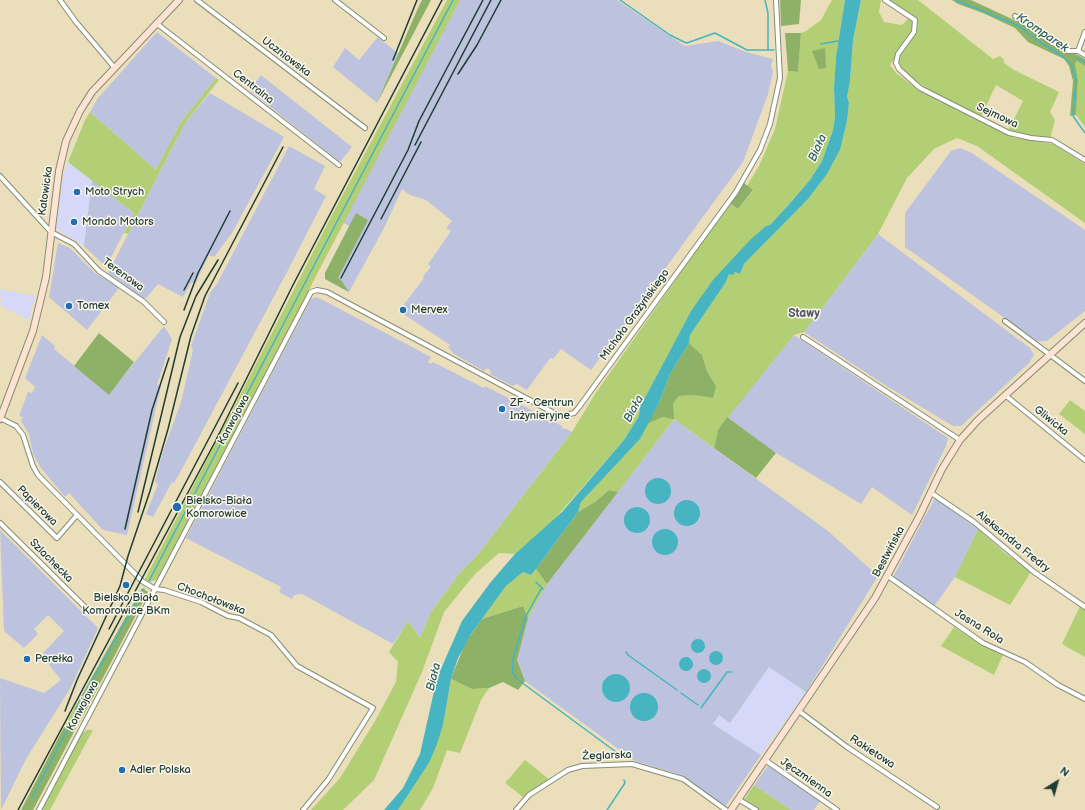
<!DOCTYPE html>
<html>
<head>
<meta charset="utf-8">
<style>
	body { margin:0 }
	#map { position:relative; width:1085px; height:810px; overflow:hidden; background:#ebdeba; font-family:"Balsamiq Sans",sans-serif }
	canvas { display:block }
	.north { position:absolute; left:1037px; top:762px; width:40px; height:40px; -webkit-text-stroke:3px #fbf7ec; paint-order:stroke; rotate:37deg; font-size:11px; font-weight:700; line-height:16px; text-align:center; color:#1f3d34 }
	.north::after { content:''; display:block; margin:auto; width:14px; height:18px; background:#1f3d34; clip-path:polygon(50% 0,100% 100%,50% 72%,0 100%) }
</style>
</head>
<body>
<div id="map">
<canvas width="1085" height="810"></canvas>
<div class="north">N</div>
</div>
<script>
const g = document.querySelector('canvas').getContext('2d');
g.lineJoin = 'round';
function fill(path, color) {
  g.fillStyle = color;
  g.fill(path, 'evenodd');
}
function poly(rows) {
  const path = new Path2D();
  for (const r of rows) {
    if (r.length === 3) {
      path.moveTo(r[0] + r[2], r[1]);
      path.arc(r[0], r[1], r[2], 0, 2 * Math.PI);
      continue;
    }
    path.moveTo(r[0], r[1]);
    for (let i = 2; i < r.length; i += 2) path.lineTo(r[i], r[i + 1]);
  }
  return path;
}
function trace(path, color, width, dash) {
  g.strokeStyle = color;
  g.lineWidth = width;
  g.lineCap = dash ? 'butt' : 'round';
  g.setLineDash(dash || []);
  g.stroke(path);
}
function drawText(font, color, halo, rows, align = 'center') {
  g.font = font + ' "Balsamiq Sans",sans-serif';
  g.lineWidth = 3;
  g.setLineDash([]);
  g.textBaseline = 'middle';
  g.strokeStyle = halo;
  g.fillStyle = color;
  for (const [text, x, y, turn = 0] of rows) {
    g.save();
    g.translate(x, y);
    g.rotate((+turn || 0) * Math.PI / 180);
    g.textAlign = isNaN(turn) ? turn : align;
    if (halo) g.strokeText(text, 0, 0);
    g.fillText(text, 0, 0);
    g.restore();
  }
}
fill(poly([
	[68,162,92,180,84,246,56,229,63,175],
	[0,289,35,296,29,320,1,306],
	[769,667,806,692,761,755,713,724,719,715,730,723]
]), '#d5d8f9');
fill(poly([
	[460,0,617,0,685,46,718,41,746,52,773,59,771,66,773,72,768,94,743,162,591,370,561,349,553,359,550,358,527,390,517,384,512,386,490,374,491,371,487,368,484,371,454,354,448,347,450,345,399,311,424,278,423,276,431,267,428,264,451,231,446,228,452,221,426,200,410,195,402,189,384,228,349,292,325,279,325,273,349,226,342,222],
	[157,32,216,78,181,122,156,170,90,112,98,98],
	[378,37,399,54,377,103,333,67,345,48,359,60],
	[261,75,352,147,340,162,249,90],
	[210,93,284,137,232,233,214,257,209,255,196,282,191,283,183,297,158,284,146,298,143,298,108,273,185,123],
	[289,146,325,166,314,189,326,196,287,272,183,467,174,483,172,482,153,517,146,514,158,484,155,482,162,454,181,402,193,350,191,346,210,293,217,284],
	[960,148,972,153,1085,230,1085,311,1047,341,1037,341,905,247,905,213,951,151],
	[92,180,134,213,106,267,84,246],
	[878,234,1030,348,1034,355,1029,363,961,426,953,426,885,385,804,332],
	[58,243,70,248,95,273,119,288,87,330,49,297],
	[317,297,431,357,428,362,431,364,433,362,484,388,485,386,562,426,563,429,567,429,572,432,480,552,459,574,431,612,420,638,408,621,393,644,302,594,294,595,292,599,279,592,281,587,186,538,311,299],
	[164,326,172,339,157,385,161,386,127,535,103,530,69,493,65,497,41,468,33,454,29,434,21,421,23,417,19,416,28,392,32,393,35,387,25,378,42,335,55,346,54,349,109,394],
	[794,335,948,438,946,446,912,515,872,487,861,504,768,448,727,417],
	[674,419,828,531,878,576,806,692,769,667,730,723,719,715,713,724,761,755,725,807,682,775,635,761,525,681,517,660,528,618,547,584],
	[935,498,978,529,957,574,934,607,893,577],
	[0,530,98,628,71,687,26,759,1,810,0,678,44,693,61,680,41,655,64,631,48,615,34,629,38,634,24,648,4,631],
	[768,766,820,801,814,810,791,810,754,785]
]), '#bdc3de');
fill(poly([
	[447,0,460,0,158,579,150,582,145,579,230,415,332,215],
	[832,0,845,0,836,57,834,88,835,116,833,130,822,161,810,180,770,225,766,226,691,311,640,407,639,416,624,440,551,523,515,554,499,553,475,574,444,612,422,672,374,780,343,810,311,810,340,778,375,721,396,682,398,662,389,652,408,621,420,638,431,612,459,574,480,552,572,432,595,394,730,203,738,209,753,191,747,186,759,166,775,129,788,71,798,72,801,33,806,31,821,20],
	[861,0,881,0,879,12,884,22,902,25,909,18,913,21,913,32,890,65,896,73,920,91,1015,138,1053,144,1085,164,1085,223,977,146,957,138,934,149,907,178,878,234,804,332,794,335,718,430,714,448,674,419,618,492,609,490,595,502,578,512,581,502,640,439,647,424,663,417,679,396,695,395,716,386,707,371,702,355,689,343,690,335,726,282,729,274,735,272,740,274,744,264,808,199,827,174,840,150,847,121,849,103,847,97,850,81,853,40],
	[887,0,918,0,993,59,1000,56,1004,60,1004,63,1014,70,1059,92,1050,112,1055,120,1050,139,1008,131,1023,101,996,85,981,117,938,96,909,76,901,69,898,63,898,56,917,30,918,24,914,17],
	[1077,61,1085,66,1085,127,1076,115,1078,80,1075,63],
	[216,78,219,80,185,123,128,234,124,233,134,213,68,162,85,120,90,112,156,170,181,122],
	[1070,400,1085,411,1085,434,1059,414],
	[978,529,1005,553,1031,572,1010,605,955,577],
	[536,569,547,584,528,618,523,606,482,619,506,586,523,572,531,575],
	[1080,606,1085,610,1085,657,1062,644],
	[954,627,981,645,1003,655,994,675,941,646],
	[451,679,472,689,489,688,481,700,460,753,447,750,433,788,420,810,398,810,429,763,443,725],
	[74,709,84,714,76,728,64,727],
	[87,730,93,730,59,793,50,810,41,810,81,734],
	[525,760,549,779,523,797,505,783],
	[754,785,791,810,758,810,743,801]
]), '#b2cf76');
fill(poly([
	[422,0,431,0,377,103,418,8],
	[780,0,801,0,799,24,781,26],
	[952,0,971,0,1027,26,1066,52,1078,55,1085,59,1085,66,1077,61,1075,63,1078,80,1076,115,1070,116,1073,81,1069,66,1064,59,1028,42,1015,28,983,13,958,4],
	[785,33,801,33,798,72,788,71],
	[825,48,826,68,819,69,812,51],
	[744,183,753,190,738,209,730,203],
	[356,213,368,220,338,278,341,280,349,292,325,279,325,273],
	[99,333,134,362,109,395,74,366],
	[689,343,702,355,707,371,716,386,713,398,695,395,679,396,673,404,674,419,663,417,647,424,659,403,670,374],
	[727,417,776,453,756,478,714,448,718,430],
	[609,490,618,492,547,584,536,569,542,561,578,512,595,502],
	[142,588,148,592,84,714,74,709],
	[523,606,528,618,517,660,525,681,518,690,503,682,489,688,472,689,451,679,465,643,482,619],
	[64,727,76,728,33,810,21,810]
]), '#8db267');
fill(poly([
	[845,0,861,0,853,40,850,81,847,97,849,103,847,121,840,150,827,174,808,199,744,264,740,274,735,272,733,275,729,274,726,282,690,335,689,343,670,374,659,403,640,439,581,502,578,512,536,569,531,575,523,572,506,586,471,634,458,658,451,679,443,725,437,744,429,763,398,810,384,810,403,788,420,754,437,678,462,621,490,583,515,554,562,512,624,440,639,416,640,407,691,311,713,280,750,240,766,226,770,225,790,203,810,180,822,161,833,130,835,116,834,88,836,57],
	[658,491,13],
	[687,513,13],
	[637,520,13],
	[665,542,13],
	[698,646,7],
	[716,658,7],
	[686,664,7],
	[704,676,7],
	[616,688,14],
	[644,707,14]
]), '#46b4c1');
trace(poly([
	[620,0,670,35,684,42,687,43,715,33,747,50,774,50],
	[765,0,768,13,768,49],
	[956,0,1019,26,1040,42,1062,56,1071,64,1076,80,1073,116,1085,133],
	[821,44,838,41],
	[1077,58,1085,62],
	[149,581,453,0],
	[536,582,543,589],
	[541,589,526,616,512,662,513,673,517,679,616,752,617,758],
	[626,652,628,655,677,690],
	[681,693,698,705],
	[701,708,727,672,732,672],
	[32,797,70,725,80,702,144,589],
	[607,810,625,783,624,780]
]), '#46b4c1', 1.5);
const street = poly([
	[60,0,76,22,114,67],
	[197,0,365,128],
	[335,0,384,38],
	[885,0,915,20,914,32,898,54,896,63,899,69,920,88,1009,133,1031,138,1052,140,1085,160],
	[1015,16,1051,42,1068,51,1078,51],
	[156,23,339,165],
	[1085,32,1078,51,1085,55],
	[0,176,51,232,74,244,99,271,144,302,164,322],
	[1005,321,1085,381],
	[803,337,960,440],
	[1005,395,1085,460],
	[0,418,16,426,23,435,33,466,38,475,142,581,155,589,164,590,201,602,228,616,239,618,271,635,297,666,373,708,328,780,303,810],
	[0,482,57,538,77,515],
	[930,492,974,522,1034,572,1085,607],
	[0,523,89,611],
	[888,576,983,643,1025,662,1058,685,1085,699],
	[799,711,847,747,937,807],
	[765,760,837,810],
	[738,799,756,810],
	[39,810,311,292,317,290,327,292,554,413,561,416,574,413,579,407,736,192,760,150,770,124,780,78,776,0],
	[516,810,529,795,568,770,582,766,632,764,683,779,726,810]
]);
const secondary = poly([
	[0,419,33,331,40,302,46,277,59,171,66,141,80,111,92,92,179,0],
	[731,810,875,598,919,517,942,469,960,440,978,420,1085,323]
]);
trace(street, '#858e77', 6);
trace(secondary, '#858e77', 8);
trace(street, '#fff', 4);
trace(secondary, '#fee3d2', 6);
trace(poly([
	[393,60,417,0],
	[458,74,477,45,501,0],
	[415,145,491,0],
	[381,219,421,142],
	[341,278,408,150,419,121,483,0],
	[184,290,193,273],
	[184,310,198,273,230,211],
	[138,512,180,337,196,296,218,260],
	[125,529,152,410,169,358],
	[109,629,238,383],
	[65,711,77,680,120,586,128,556,150,491,168,429,191,336,205,296,283,147],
	[18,810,215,442,293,285,442,0]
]), '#1f3d34', 1.5);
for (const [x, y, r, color] of [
	[77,192,4,"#1f6fb2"],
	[74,222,4,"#1f6fb2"],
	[69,306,4,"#1f6fb2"],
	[403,310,4,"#1f6fb2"],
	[502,409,4,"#1f6fb2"],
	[177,507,5,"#1f6fb2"],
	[126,585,4,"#1f6fb2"],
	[27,659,4,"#1f6fb2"],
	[122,770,4,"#1f6fb2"]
]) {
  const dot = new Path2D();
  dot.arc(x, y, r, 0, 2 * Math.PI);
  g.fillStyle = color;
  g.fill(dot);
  trace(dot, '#fbf7ec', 1.5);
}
drawText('11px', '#1f3d34', '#fbf7ec', [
	["Uczniowska",286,57,37],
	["Centralna",253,87,38],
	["Sejmowa",997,116,25],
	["Katowicka",46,191,-82],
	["Terenowa",123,275,36],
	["Michała Grażyńskiego",635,315,-54],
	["Konwojowa",234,420,-62],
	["Gliwicka",1051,421,39],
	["Papierowa",37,506,45],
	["Aleksandra Fredry",1013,542,39],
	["Bestwińska",889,552,-62],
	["Szlachecka",51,561,45],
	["Chochołowska",211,599,21],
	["Jasna Rola",979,627,32],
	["Konwojowa",83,706,-62],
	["Rakietowa",872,752,33],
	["Żeglarska",607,756,-2],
	["Jęczmienna",806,778,35]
]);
drawText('11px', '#1f3d34', '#fbf7ec', [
	["Moto Strych",85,192],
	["Mondo Motors",82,222],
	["Tomex",77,306],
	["Mervex",411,310],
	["ZF - Centrun",510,403],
	["Inżynieryjne",510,416],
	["Bielsko-Biała",186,501],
	["Komorowice",186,514],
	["Bielsko Biała",126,598,"center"],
	["Komorowice BKm",126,611,"center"],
	["Perełka",35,659],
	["Adler Polska",130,770]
], 'left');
drawText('italic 12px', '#2b615e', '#fbf7ec', [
	["Kromparek",1042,33,34],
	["Biała",818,148,-66],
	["Biała",634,409,-62],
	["Biała",434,677,-76]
]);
drawText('bold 12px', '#555c6f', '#fbf7ec', [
	["Stawy",804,314]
]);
</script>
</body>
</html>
